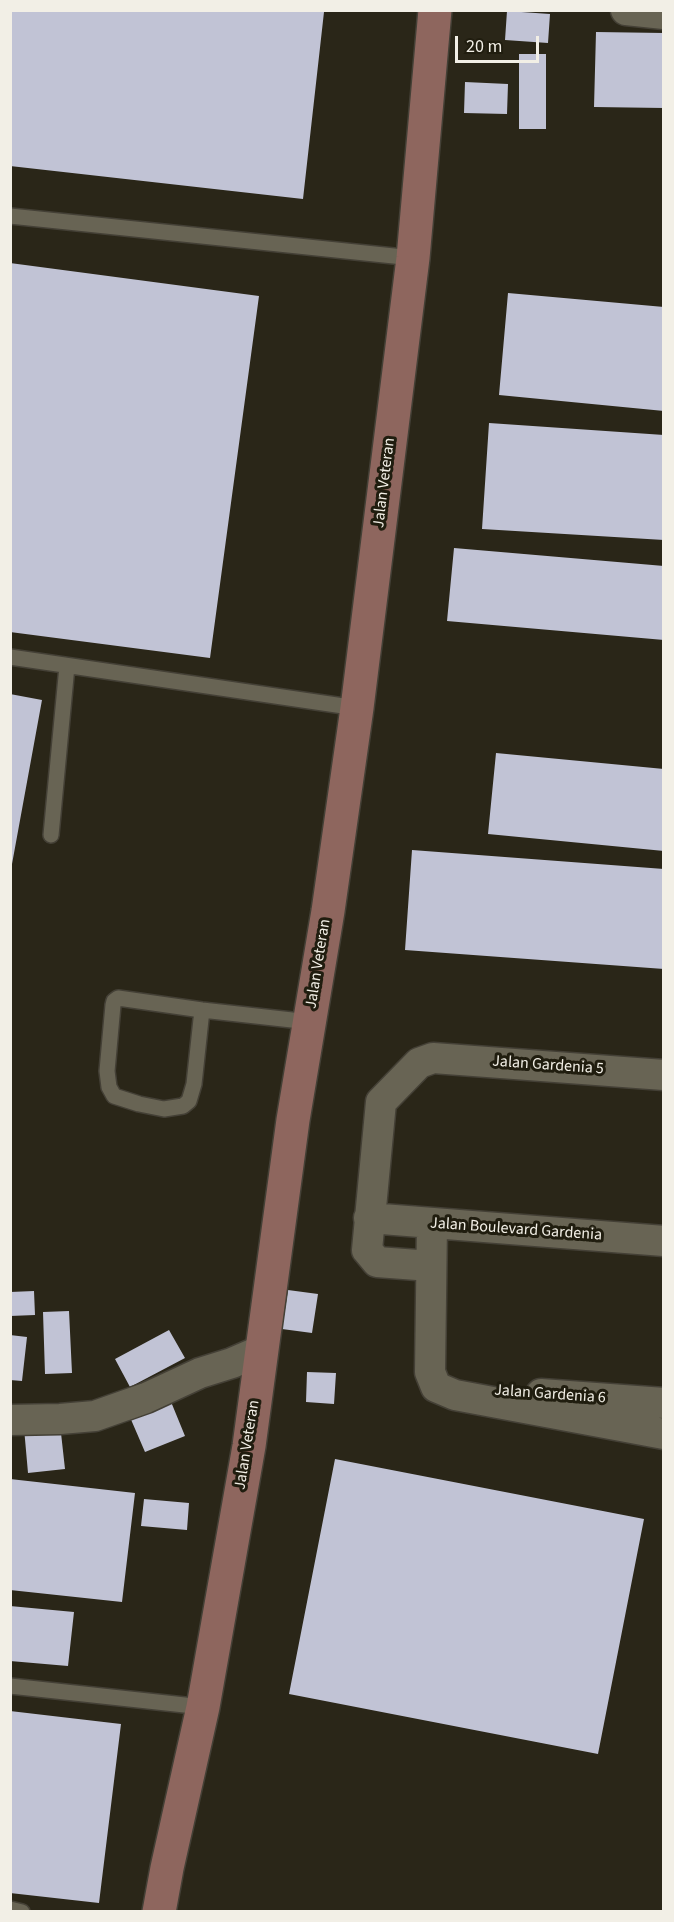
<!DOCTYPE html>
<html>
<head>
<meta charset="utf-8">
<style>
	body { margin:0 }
	#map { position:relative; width:674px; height:1922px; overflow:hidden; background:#2a2618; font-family:"Source Sans 3",sans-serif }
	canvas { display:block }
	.frame { position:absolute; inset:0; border:12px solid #f2efe6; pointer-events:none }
	.scale { position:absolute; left:455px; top:36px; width:84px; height:27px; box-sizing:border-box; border:3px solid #f2efe6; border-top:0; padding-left:8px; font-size:18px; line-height:21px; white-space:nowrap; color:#f2efe6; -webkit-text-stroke:4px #201d0f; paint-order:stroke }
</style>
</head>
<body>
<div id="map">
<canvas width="674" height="1922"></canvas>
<div class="frame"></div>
<div class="scale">20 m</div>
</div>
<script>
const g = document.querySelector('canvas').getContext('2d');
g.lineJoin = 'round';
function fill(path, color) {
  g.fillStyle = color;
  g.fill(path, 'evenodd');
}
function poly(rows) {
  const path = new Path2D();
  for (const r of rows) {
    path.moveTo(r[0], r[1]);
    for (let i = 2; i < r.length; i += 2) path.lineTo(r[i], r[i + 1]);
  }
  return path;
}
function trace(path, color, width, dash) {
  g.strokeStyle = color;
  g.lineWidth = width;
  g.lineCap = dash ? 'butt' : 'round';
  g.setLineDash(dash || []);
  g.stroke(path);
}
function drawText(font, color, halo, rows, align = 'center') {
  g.font = font + ' "Source Sans 3",sans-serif';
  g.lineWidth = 6;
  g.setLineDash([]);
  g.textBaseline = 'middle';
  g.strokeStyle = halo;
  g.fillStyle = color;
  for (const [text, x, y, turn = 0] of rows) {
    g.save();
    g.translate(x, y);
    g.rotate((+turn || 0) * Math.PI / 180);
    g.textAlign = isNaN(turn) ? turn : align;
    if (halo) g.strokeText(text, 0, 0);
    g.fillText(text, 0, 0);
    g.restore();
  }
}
fill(poly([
	[10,10,324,12,303,199,10,166],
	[507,11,550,14,548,43,505,40],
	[596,32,664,33,664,108,594,107],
	[519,54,546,54,546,129,519,129],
	[465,82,508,84,507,114,464,113],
	[10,263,259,296,210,658,10,632],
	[508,293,664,307,664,411,499,395],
	[489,423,664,435,664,540,482,529],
	[454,548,664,566,664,640,447,621],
	[10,694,42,700,12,864,10,864],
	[496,753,664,769,664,851,488,834],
	[412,850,664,869,664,969,405,950],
	[288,1290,318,1294,312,1333,282,1329],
	[34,1291,35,1315,10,1316,10,1292],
	[69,1311,72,1373,45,1374,43,1312],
	[169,1330,185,1358,130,1387,115,1359],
	[10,1335,27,1337,22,1381,10,1380],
	[307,1372,336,1373,334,1404,306,1402],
	[167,1392,185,1436,145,1452,126,1408],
	[60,1424,65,1469,28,1473,24,1428],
	[335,1459,644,1519,598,1754,289,1694],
	[10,1479,135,1493,122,1602,10,1590],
	[144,1499,189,1503,187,1530,141,1526],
	[10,1606,74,1612,68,1666,10,1661],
	[10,1711,121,1724,99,1903,10,1893]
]), '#c1c3d5');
const lane = poly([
	[10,216,413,258],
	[10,657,357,708],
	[51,835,67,666],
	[202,1010,194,1084,189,1101,183,1106,164,1109,139,1104,114,1096,109,1087,107,1071,113,1005,114,1001,118,998,202,1010,310,1022],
	[10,1686,203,1707],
	[10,1909,22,1912]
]);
const street = poly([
	[626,10,664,14],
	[369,1218,664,1241],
	[432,1223,430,1372,436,1387,455,1395,664,1434],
	[431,1266,377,1262,367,1250,381,1102,419,1063,433,1058,664,1075],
	[541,1394,664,1403],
	[10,1420,60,1419,95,1416,146,1398,200,1373,232,1363,262,1350]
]);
const secondary = poly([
	[159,1912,167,1868,203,1707,249,1446,293,1120,328,911,357,708,413,258,435,10]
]);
trace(lane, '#444036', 18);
trace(street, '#444036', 33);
trace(secondary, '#444036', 36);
trace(lane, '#686454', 15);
trace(street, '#686454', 30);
trace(secondary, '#8e665e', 33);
drawText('16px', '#f2efe6', '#201d0f', [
	["Jalan Veteran",385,483,-83],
	["Jalan Veteran",319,964,-81],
	["Jalan Gardenia 5",548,1066,4],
	["Jalan Boulevard Gardenia",516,1230,4],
	["Jalan Gardenia 6",550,1395,4],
	["Jalan Veteran",248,1445,-81]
]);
</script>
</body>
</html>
